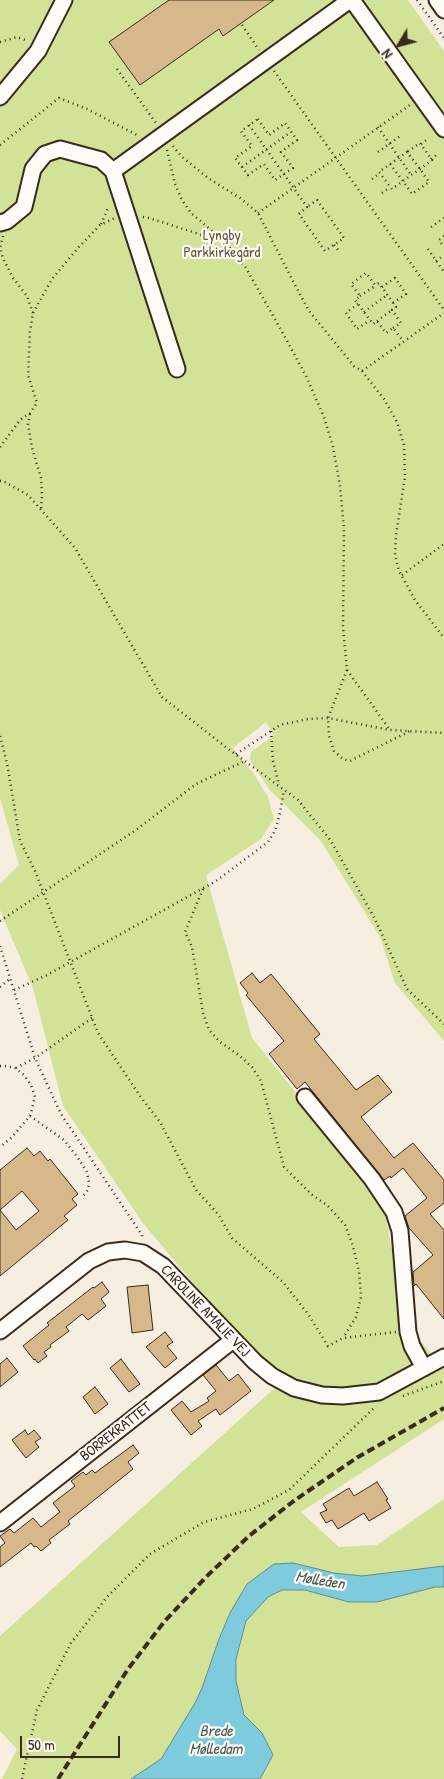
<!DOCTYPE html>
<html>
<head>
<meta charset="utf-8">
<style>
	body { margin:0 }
	#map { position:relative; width:444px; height:1779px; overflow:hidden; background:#f5eee1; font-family:"Patrick Hand",sans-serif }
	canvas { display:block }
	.north { position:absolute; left:374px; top:20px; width:50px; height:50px; -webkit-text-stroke:4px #fdfcf7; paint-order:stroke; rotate:233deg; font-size:14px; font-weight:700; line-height:20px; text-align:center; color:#3b2a1e }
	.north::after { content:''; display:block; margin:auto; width:18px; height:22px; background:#3b2a1e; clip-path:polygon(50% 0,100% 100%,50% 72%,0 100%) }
	.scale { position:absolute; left:20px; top:1736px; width:100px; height:22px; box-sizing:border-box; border:2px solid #3b2a1e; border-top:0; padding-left:6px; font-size:15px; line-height:18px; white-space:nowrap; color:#3b2a1e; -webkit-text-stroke:4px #fdfcf7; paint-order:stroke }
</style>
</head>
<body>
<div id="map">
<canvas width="444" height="1779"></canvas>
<div class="north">N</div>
<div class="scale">50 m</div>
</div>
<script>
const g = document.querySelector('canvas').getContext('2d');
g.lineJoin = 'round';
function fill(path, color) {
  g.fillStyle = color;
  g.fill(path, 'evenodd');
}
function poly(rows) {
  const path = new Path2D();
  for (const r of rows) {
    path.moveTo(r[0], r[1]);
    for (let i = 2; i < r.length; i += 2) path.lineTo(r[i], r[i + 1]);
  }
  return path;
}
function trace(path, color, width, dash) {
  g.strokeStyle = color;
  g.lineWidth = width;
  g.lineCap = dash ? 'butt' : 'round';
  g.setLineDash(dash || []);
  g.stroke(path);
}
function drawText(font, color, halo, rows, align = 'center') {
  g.font = font + ' "Patrick Hand",sans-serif';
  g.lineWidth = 4.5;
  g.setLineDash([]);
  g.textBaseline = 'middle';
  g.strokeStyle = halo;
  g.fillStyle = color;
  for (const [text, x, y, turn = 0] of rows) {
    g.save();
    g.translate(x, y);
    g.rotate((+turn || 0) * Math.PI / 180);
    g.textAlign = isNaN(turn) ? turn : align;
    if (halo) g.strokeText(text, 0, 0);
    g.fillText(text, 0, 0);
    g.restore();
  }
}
fill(poly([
	[0,0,408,0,444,51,444,1041,395,983,380,937,321,841,269,789,250,760,251,752,274,735,266,722,233,748,252,771,268,797,274,819,261,839,206,875,252,1038,383,1201,405,1322,444,1369,444,1419,301,1512,339,1547,377,1545,444,1499,444,1779,260,1779,273,1755,262,1733,244,1715,239,1691,195,1703,161,1759,131,1779,2,1779,17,1749,0,1731,0,1636,278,1385,143,1223,63,1106,33,988,0,910,0,884,19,865,0,798]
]), '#d2e296');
const water = poly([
	[293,1563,334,1573,362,1576,444,1566,444,1587,435,1587,377,1602,349,1602,305,1590,282,1590,268,1597,246,1621,236,1659,236,1681,244,1715,262,1733,273,1755,260,1779,131,1779,161,1759,195,1703,202,1688,219,1639,230,1613,247,1584,274,1564,293,1563]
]);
fill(water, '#7fcbde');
trace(water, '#648b91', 1);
const building = poly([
	[169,0,274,0,223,36,219,29,140,85,109,42,169,0],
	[252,973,260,983,271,974,320,1034,314,1039,356,1090,378,1075,392,1092,361,1117,394,1158,413,1143,444,1180,444,1203,430,1214,444,1230,444,1319,416,1284,414,1286,413,1272,433,1255,409,1228,405,1216,427,1198,403,1168,391,1178,390,1176,384,1180,305,1082,297,1089,269,1054,284,1041,246,995,248,993,240,983,252,973],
	[27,1148,34,1156,40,1151,48,1161,50,1159,78,1194,72,1199,77,1205,64,1216,68,1220,0,1276,0,1210,16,1230,39,1211,22,1191,0,1210,0,1170,27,1148],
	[102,1282,109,1292,101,1299,106,1306,88,1320,82,1314,66,1327,69,1331,50,1345,51,1347,44,1352,47,1356,38,1363,35,1359,34,1360,23,1346,49,1325,47,1323,93,1287,94,1288,102,1282],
	[148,1285,153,1330,132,1333,127,1287,148,1285],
	[165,1332,173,1342,167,1346,177,1358,165,1368,146,1347,165,1332],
	[7,1358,18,1372,0,1387,0,1364,7,1358],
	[121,1359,140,1384,129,1392,110,1368,121,1359],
	[216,1365,229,1381,238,1374,251,1391,220,1415,216,1409,198,1421,202,1426,191,1435,171,1410,182,1401,191,1412,209,1401,207,1398,216,1391,203,1375,216,1365],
	[95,1387,108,1404,95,1414,83,1397,95,1387],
	[25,1430,28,1435,34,1430,41,1438,35,1442,39,1447,26,1458,12,1440,25,1430],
	[133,1445,139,1453,128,1462,133,1469,68,1521,70,1524,49,1540,51,1543,41,1551,36,1546,34,1547,31,1543,0,1567,0,1547,5,1543,0,1536,10,1529,14,1533,33,1518,41,1527,60,1512,53,1503,75,1486,71,1481,83,1472,86,1475,92,1470,95,1473,133,1445],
	[377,1482,388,1499,386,1500,391,1508,369,1521,364,1513,338,1529,332,1520,326,1523,320,1513,327,1510,323,1504,349,1488,354,1496,377,1482]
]);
fill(building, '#d6b88a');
trace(building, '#3b2a1e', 1);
const minor = poly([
	[352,0,444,129],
	[437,0,444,10],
	[0,97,38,51,64,0],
	[113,171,350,0],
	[0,223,7,221,24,207,33,169,45,154,60,149,101,160,113,171,177,369],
	[305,1097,372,1179,394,1212,400,1231,408,1332,412,1346,424,1368],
	[0,1331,89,1261,108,1252,125,1250,143,1253,163,1266,255,1362,272,1376,294,1388,322,1395,343,1396,379,1392,444,1357],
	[0,1523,233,1340]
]);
trace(minor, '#3b2a1e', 19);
trace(poly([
	[417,0,444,38],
	[242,25,259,50],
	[0,42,17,37,28,41],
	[117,69,156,123],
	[274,71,444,310],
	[258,119,269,135,285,123,297,140,281,152,293,168,275,180,264,164,248,175,235,158,252,146,241,131,258,119],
	[249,125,307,207,299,214,325,251,344,238,317,200,307,207],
	[378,127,411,175],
	[421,144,428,139],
	[0,145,59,98,87,109,139,136],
	[173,146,181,156,208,178,240,198,258,213,295,285,309,311,354,366,362,371,444,313],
	[167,150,175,184,182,200,191,213,225,242,246,268,285,337,307,378,324,417,333,447,340,486,344,529,343,628,347,670,328,718,329,736,334,751,343,759,350,761,410,731],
	[378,152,400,136],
	[431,159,439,153],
	[390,164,403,181,412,194,429,182,420,169,407,152,379,172,392,189,403,181,411,175,420,169,432,160,420,143,407,152],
	[242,167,291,132],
	[372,179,380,173],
	[382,193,390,187],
	[258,213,410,105],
	[143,217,149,218,221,241],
	[101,224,109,206],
	[431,227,444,218],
	[3,236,0,248,3,258,13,278,27,296,33,313],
	[444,236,439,240,444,247],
	[334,245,339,251],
	[428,249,444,272],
	[436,261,444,255],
	[382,287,395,278,406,294,393,303],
	[360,296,375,286],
	[358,304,346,313,357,329,370,320],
	[364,312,387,295],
	[377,321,392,310],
	[393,328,401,323,392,310,396,307,379,283,375,285,366,273,351,284,360,296,355,300,373,324,377,321,386,333,393,328,403,341],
	[362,371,384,399,397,422,404,445,405,477,396,535,395,555,399,571,415,600,444,638],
	[30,414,28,424,32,448,41,478,42,495,41,509],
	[0,447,20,420,30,413,37,403,28,375,30,332,33,313,52,279,78,248,100,225,115,218],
	[0,481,3,481,28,495,75,548,162,697,227,748,298,800,331,841,375,919,407,989,444,1024],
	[402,575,444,544],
	[347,670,390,730],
	[271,731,273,761,279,785],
	[0,736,7,763,20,841,35,871,98,1033,140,1096,160,1122,196,1190,218,1214,232,1238,283,1282,308,1314,328,1346,343,1338,396,1332],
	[236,754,280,725,308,719,328,718,390,730,444,733],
	[203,889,185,932,192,947,203,1013,209,1030,220,1042,240,1056,252,1067,261,1081,284,1167,311,1194,328,1206,345,1225,352,1243,359,1271,361,1297,356,1317,343,1338],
	[0,921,136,830,196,784,245,761],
	[0,946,35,1058,61,1114,142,1235,142,1239],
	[0,987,11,978],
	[14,990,47,975,216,881,268,842,275,831,280,813,284,790],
	[0,1066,5,1066,15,1068,24,1075,31,1085,35,1097,30,1116,11,1138,0,1147],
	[16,1068,35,1058,92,1018],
	[30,1116,64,1140,78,1158,87,1172,89,1183,88,1190,82,1197],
	[403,1396,444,1381],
	[22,1779,37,1710,71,1643,107,1597,150,1554,204,1522,253,1509,289,1490,375,1407]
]), '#3b2a1e', 2.5, [1, 4]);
trace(minor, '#fdfcf7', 15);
trace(poly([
	[58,1779,128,1669,164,1622,206,1577,249,1536,295,1500,358,1457,444,1408]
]), '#3b2a1e', 4, [8, 4]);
drawText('15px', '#61583c', '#fdfcf7', [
	["Lyngby",222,236],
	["Parkkirkegård",222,253]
]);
drawText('15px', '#3b2a1e', '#fdfcf7', [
	["CAROLINE AMALIE VEJ",205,1311,46],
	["BORREKRATTET",116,1432,-38]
]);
drawText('italic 16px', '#4f5a58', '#fdfcf7', [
	["Mølleåen",320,1581,9],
	["Brede",216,1732],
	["Mølledam",216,1750]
]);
</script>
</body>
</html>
